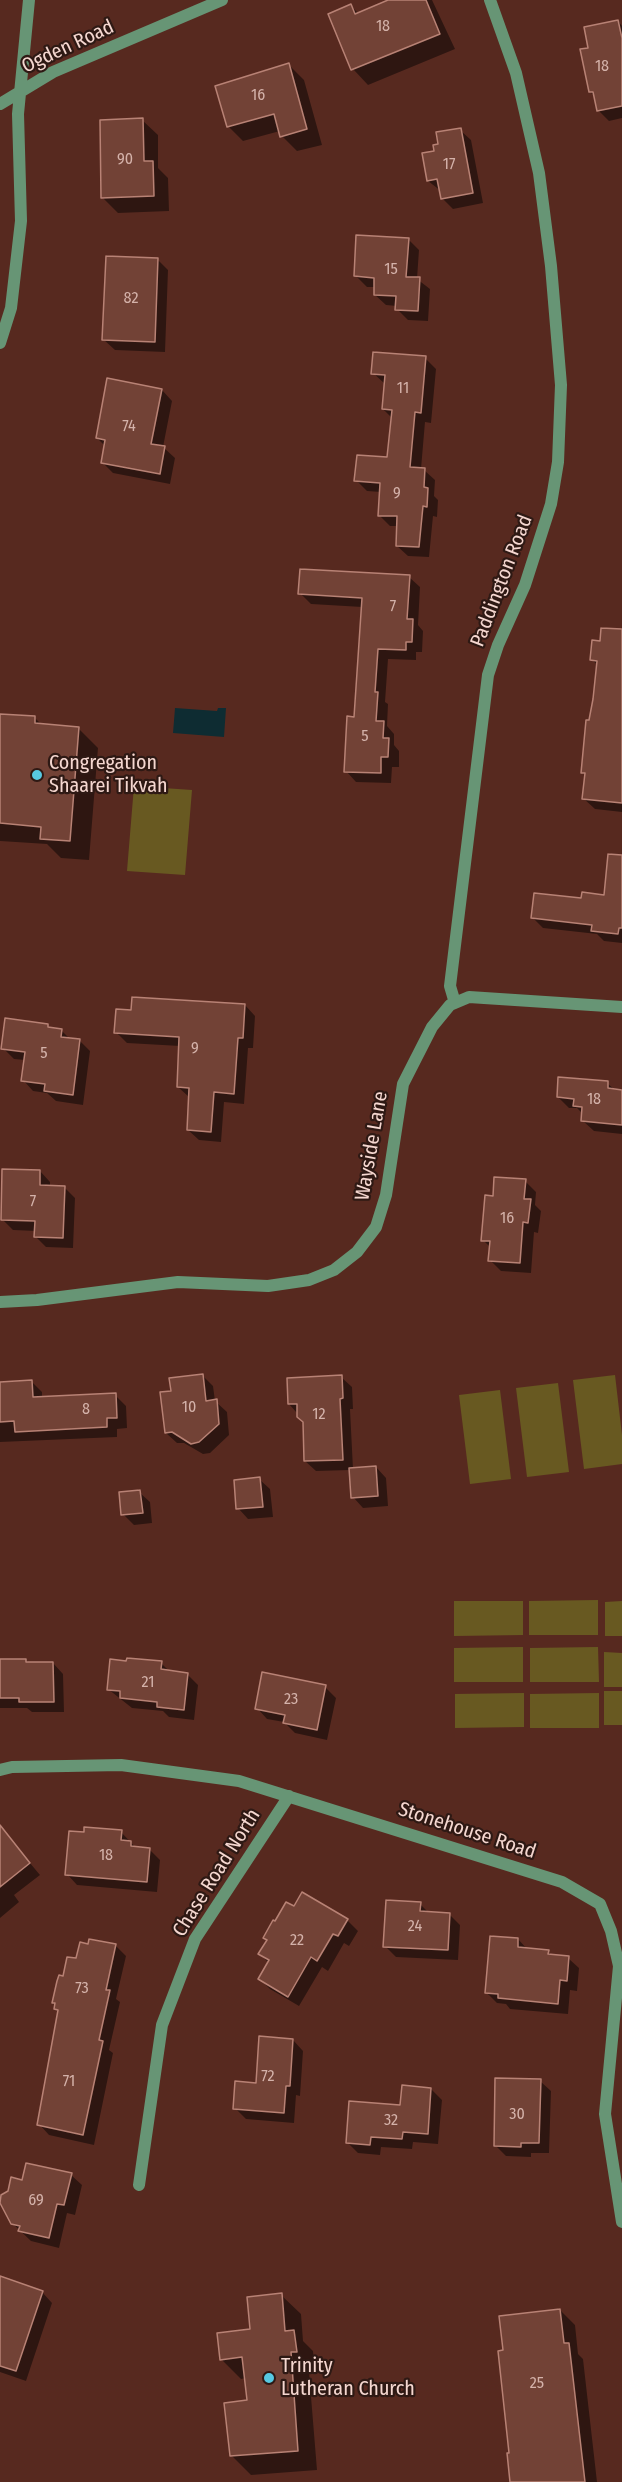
<!DOCTYPE html>
<html>
<head>
<meta charset="utf-8">
<style>
	body { margin:0 }
	canvas { display:block; background:#57291f }
</style>
</head>
<body>
<canvas width="622" height="2482"></canvas>
<script>
const g = document.querySelector('canvas').getContext('2d');
g.lineJoin = 'round';
function fill(path, color) {
  g.fillStyle = color;
  g.fill(path, 'evenodd');
}
function poly(rows) {
  const path = new Path2D();
  for (const r of rows) {
    path.moveTo(r[0], r[1]);
    for (let i = 2; i < r.length; i += 2) path.lineTo(r[i], r[i + 1]);
  }
  return path;
}
function trace(path, color, width, dash) {
  g.strokeStyle = color;
  g.lineWidth = width;
  g.lineCap = dash ? 'butt' : 'round';
  g.setLineDash(dash || []);
  g.stroke(path);
}
function drawText(font, color, halo, rows, align = 'center') {
  g.font = font + ' "Fira Sans Condensed",sans-serif';
  g.lineWidth = 4.5;
  g.setLineDash([]);
  g.textBaseline = 'middle';
  g.strokeStyle = halo;
  g.fillStyle = color;
  for (const [text, x, y, turn = 0] of rows) {
    g.save();
    g.translate(x, y);
    g.rotate((+turn || 0) * Math.PI / 180);
    g.textAlign = isNaN(turn) ? turn : align;
    if (halo) g.strokeText(text, 0, 0);
    g.fillText(text, 0, 0);
    g.restore();
  }
}
fill(poly([
	[134,786,192,790,185,875,127,871],
	[615,1375,622,1435,622,1464,584,1469,573,1380],
	[558,1383,569,1472,527,1477,516,1388],
	[500,1390,511,1479,470,1484,459,1395],
	[598,1600,598,1635,529,1635,529,1601],
	[454,1601,523,1601,523,1635,454,1636],
	[622,1601,622,1636,605,1636,605,1602],
	[523,1647,523,1682,454,1682,454,1648],
	[598,1647,599,1682,530,1682,530,1648],
	[604,1652,622,1653,622,1687,604,1687],
	[604,1691,622,1691,622,1725,604,1725],
	[524,1693,524,1727,455,1728,455,1694],
	[599,1693,599,1728,530,1728,530,1694]
]), '#685921');
fill(poly([
	[175,708,217,711,218,708,226,708,224,737,173,733]
]), '#0e2c32');
fill(poly([
	[392,0,432,0,455,49,368,85,353,69,351,6,359,14],
	[618,21,622,26,622,118,609,121,598,110,596,97,590,92,590,49],
	[289,65,304,80,322,145,297,151,282,136,280,131,243,141,228,126],
	[142,120,158,135,158,168,168,178,169,211,118,213,103,198],
	[460,130,471,140,483,203,453,209,442,198,441,191,428,181,435,152],
	[408,239,419,250,417,279,430,289,428,321,408,320,397,309,397,306,386,305,375,295,376,287,367,287,356,276],
	[157,259,168,270,165,352,115,350,104,340],
	[425,358,436,369,431,423,425,422,421,469,424,470,435,480,434,496,438,500,437,517,433,516,429,557,408,556,397,546,398,526,390,526,379,515,381,492,367,491,356,480,389,459,392,418,383,409,385,384,373,373],
	[162,390,172,401,163,447,175,458,170,484,113,473,102,462,105,446,97,438],
	[409,577,420,587,418,625,423,631,422,652,416,652,416,660,388,659,385,702,388,704,387,726,394,734,394,745,399,751,399,767,392,767,391,783,356,782,346,771,356,718,362,607,311,604,300,593],
	[622,631,622,812,595,809,584,799,586,776,582,772,595,699,598,665,592,660,601,642],
	[0,715,35,718,42,725,78,728,98,748,89,860,61,858,47,844,0,841],
	[622,879,622,943,604,941,597,934,543,928,533,918,583,900,605,897],
	[245,1005,255,1016,253,1048,248,1048,244,1104,224,1102,221,1142,199,1140,188,1130,189,1097,178,1087,180,1046,127,1043,116,1032],
	[47,1025,51,1029,61,1030,70,1039,79,1040,90,1051,83,1105,56,1101,47,1093,33,1091,23,1080,25,1060,14,1059,3,1048],
	[607,1083,615,1090,622,1091,622,1134,594,1131,583,1121,583,1114,577,1108,569,1108,558,1097],
	[40,1171,50,1182,50,1187,64,1187,75,1198,73,1248,46,1247,36,1237,36,1231,13,1230,2,1219],
	[525,1181,536,1192,535,1205,541,1211,538,1233,534,1232,531,1273,501,1271,490,1260,491,1248,483,1240],
	[202,1375,213,1386,215,1401,227,1412,229,1435,210,1453,203,1454,184,1443,177,1443,166,1433,173,1392],
	[341,1377,352,1387,353,1409,350,1409,353,1469,376,1467,386,1478,388,1506,363,1508,353,1497,351,1470,316,1471,305,1461,304,1421,289,1404],
	[31,1381,42,1392,42,1399,115,1395,126,1406,127,1428,117,1429,117,1437,0,1442,0,1383],
	[259,1479,270,1489,273,1517,248,1519,238,1508],
	[139,1492,150,1502,152,1523,134,1525,123,1514],
	[0,1660,26,1660,30,1664,53,1663,63,1674,64,1712,32,1712,27,1708,0,1708],
	[161,1663,169,1671,187,1674,198,1685,194,1720,169,1717,163,1711,132,1708,108,1689],
	[325,1687,336,1698,327,1740,295,1733,284,1722,267,1719,257,1708],
	[121,1832,136,1848,149,1849,160,1860,157,1892,77,1885,67,1874],
	[9,1838,40,1875,14,1895,19,1902,0,1918,0,1842],
	[420,1904,429,1913,449,1914,460,1925,458,1960,396,1957,385,1946],
	[294,1908,347,1920,358,1931,349,1946,344,1943,328,1971,322,1967,299,2006,270,1989,260,1979,269,1963,260,1954],
	[518,1939,528,1950,548,1952,553,1956,568,1958,579,1968,577,1991,570,1990,568,2014,510,2009,506,2004,497,2003,486,1992],
	[115,1945,126,1956,116,1999,120,2002,109,2050,113,2053,94,2145,49,2135,39,2124,59,2012,54,2002,64,1978,78,1960],
	[293,2040,303,2051,300,2096,296,2095,294,2123,246,2119,235,2108],
	[540,2081,551,2091,549,2153,531,2153,531,2157,506,2156,495,2145],
	[431,2089,442,2100,438,2144,413,2142,412,2149,381,2147,380,2155,358,2153,347,2142],
	[71,2175,82,2185,75,2215,67,2213,59,2248,31,2241,12,2223,23,2182],
	[0,2291,42,2292,52,2303,26,2381,0,2372],
	[281,2295,301,2314,303,2341,313,2351,315,2371,309,2372,317,2470,251,2475,231,2455,248,2402,246,2378,241,2379,221,2359,251,2331],
	[560,2310,575,2325,578,2354,583,2359,597,2482,511,2482,505,2352]
]), '#0007');
const building = poly([
	[388,0,426,0,440,34,351,70,328,14,351,4,355,14,388,0],
	[618,20,622,38,622,106,597,111,593,92,589,92,580,49,588,48,584,27,618,20],
	[289,63,307,129,280,137,274,114,227,127,215,86,289,63],
	[143,118,144,161,153,161,154,196,101,198,100,120,143,118],
	[461,128,473,193,441,199,437,179,427,181,422,153,434,151,433,145,438,144,436,132,461,128],
	[356,235,409,238,406,277,420,277,418,311,395,310,396,296,374,295,374,278,354,276,356,235],
	[106,256,158,258,155,342,102,340,106,256],
	[373,352,426,356,421,413,415,412,410,467,425,468,424,487,428,488,427,507,423,506,419,547,396,546,397,516,378,516,380,483,354,481,357,455,387,457,392,410,382,409,385,375,371,374,373,352],
	[107,378,162,389,151,444,165,446,160,474,101,463,105,440,96,438,107,378],
	[300,569,410,575,407,619,413,619,412,642,406,642,406,650,378,649,375,692,378,692,376,721,384,721,383,738,389,738,388,757,381,757,381,773,344,772,347,716,354,717,362,598,298,594,300,569],
	[601,628,622,629,622,803,582,799,585,773,581,773,586,720,589,720,593,699,597,661,590,660,592,640,600,641,601,628],
	[0,714,35,716,35,723,79,727,70,841,40,839,41,827,0,823,0,714],
	[608,854,622,855,622,928,619,928,618,934,591,931,592,925,531,918,534,893,581,898,582,892,604,895,608,854],
	[132,997,245,1004,243,1038,238,1038,234,1094,214,1092,211,1132,187,1130,189,1088,177,1087,179,1037,114,1033,116,1009,131,1010,132,997],
	[5,1018,48,1024,48,1027,62,1029,61,1037,80,1039,73,1095,44,1091,45,1084,21,1081,25,1052,1,1049,5,1018],
	[558,1077,608,1081,608,1088,622,1090,622,1125,581,1121,582,1107,573,1106,574,1099,557,1097,558,1077],
	[2,1169,40,1170,40,1185,65,1186,63,1238,34,1237,35,1221,1,1220,2,1169],
	[494,1177,526,1179,524,1199,531,1199,528,1223,523,1222,520,1263,488,1261,490,1241,481,1241,485,1195,493,1196,494,1177],
	[203,1374,206,1401,217,1399,219,1424,199,1442,191,1444,172,1432,165,1433,160,1392,171,1391,169,1378,203,1374],
	[342,1375,343,1398,340,1399,343,1460,304,1461,303,1422,297,1417,297,1404,288,1404,287,1378,342,1375],
	[32,1380,33,1397,116,1393,117,1418,107,1418,107,1427,15,1432,14,1421,0,1422,0,1382,32,1380],
	[376,1466,378,1496,351,1498,349,1468,376,1466],
	[260,1477,263,1507,236,1509,234,1480,260,1477],
	[140,1490,143,1513,121,1515,119,1492,140,1490],
	[127,1658,162,1661,161,1669,188,1673,184,1710,157,1707,157,1702,120,1698,120,1691,107,1690,110,1659,126,1661,127,1658],
	[0,1659,26,1659,26,1662,53,1662,54,1702,19,1702,19,1698,0,1698,0,1659],
	[262,1672,326,1685,317,1730,283,1723,285,1715,255,1709,262,1672],
	[0,1825,30,1863,0,1887,0,1825],
	[84,1827,122,1830,121,1840,131,1841,131,1846,150,1848,147,1882,65,1875,69,1831,84,1832,84,1827],
	[302,1892,348,1919,338,1936,333,1934,317,1961,311,1957,288,1997,258,1979,269,1960,258,1954,267,1940,263,1938,273,1920,275,1921,286,1902,294,1906,302,1892],
	[386,1900,421,1902,420,1911,450,1913,448,1950,383,1947,386,1900],
	[490,1936,518,1938,518,1947,549,1950,548,1954,569,1956,567,1981,560,1980,558,2004,498,1998,498,1994,485,1993,490,1936],
	[89,1939,116,1944,106,1990,110,1990,99,2040,103,2041,83,2135,37,2125,58,2010,54,2009,55,2003,52,2003,57,1981,59,1975,63,1976,67,1957,76,1958,80,1942,88,1944,89,1939],
	[259,2036,293,2039,290,2086,286,2086,284,2113,233,2109,235,2081,256,2083,259,2036],
	[495,2078,541,2079,539,2143,521,2143,521,2147,494,2146,495,2078],
	[402,2085,431,2088,428,2134,403,2132,402,2139,371,2137,370,2145,346,2143,349,2101,400,2105,402,2085],
	[26,2163,72,2173,64,2205,57,2204,49,2238,18,2231,20,2226,11,2224,0,2203,1,2195,8,2191,11,2177,22,2180,26,2163],
	[0,2276,43,2291,16,2371,0,2366,0,2276],
	[282,2293,285,2331,294,2330,297,2352,291,2352,298,2451,230,2456,224,2403,247,2400,242,2357,220,2360,217,2333,250,2329,247,2297,282,2293],
	[560,2309,564,2343,569,2343,585,2482,510,2482,507,2453,509,2453,498,2351,503,2350,499,2316,560,2309]
]);
fill(building, '#724236');
trace(building, '#b88275', 1.5);
trace(poly([
	[0,104,53,72,222,0],
	[0,343,11,308,21,221,18,114,29,0],
	[455,1003,450,986,488,675,498,645,525,585,551,504,558,462,561,385,551,266,539,173,516,73,490,0],
	[0,1302,37,1300,178,1282,268,1286,309,1280,334,1270,357,1252,376,1227,386,1195,403,1084,432,1027,450,1005,469,997,622,1007],
	[0,1770,12,1767,121,1765,239,1781,562,1882,600,1904,611,1931,619,1966,605,2114,622,2222],
	[139,2185,162,2025,195,1939,289,1796]
]), '#679575', 12);
for (const [x, y, r, color] of [
	[37,775,6,"#57c9e2"],
	[269,2378,6,"#57c9e2"]
]) {
  const dot = new Path2D();
  dot.arc(x, y, r, 0, 2 * Math.PI);
  g.fillStyle = color;
  g.fill(dot);
  trace(dot, '#2e1914', 2);
}
drawText('16px', '#d4b2aa', null, [
	["18",383,27],
	["18",602,67],
	["16",258,96],
	["90",125,160],
	["17",449,165],
	["15",391,270],
	["82",131,299],
	["11",403,389],
	["74",129,427],
	["9",397,494],
	["7",393,607],
	["5",365,737],
	["9",195,1049],
	["5",44,1054],
	["18",594,1100],
	["7",33,1202],
	["16",507,1219],
	["10",189,1408],
	["8",86,1410],
	["12",319,1415],
	["21",148,1683],
	["23",291,1700],
	["18",106,1856],
	["24",415,1927],
	["22",297,1941],
	["73",82,1989],
	["72",268,2077],
	["71",69,2082],
	["30",517,2115],
	["32",391,2121],
	["69",36,2201],
	["25",537,2384]
]);
drawText('20px', '#f5d7d0', '#2e1914', [
	["Ogden Road",68,47,-25],
	["Paddington Road",502,581,-69],
	["Wayside Lane",372,1146,-80],
	["Stonehouse Road",467,1831,18],
	["Chase Road North",217,1873,-58]
]);
drawText('20px', '#f5d7d0', '#2e1914', [
	["Congregation",49,763],
	["Shaarei Tikvah",49,786],
	["Trinity",281,2366],
	["Lutheran Church",281,2389]
], 'left');
</script>
</body>
</html>
